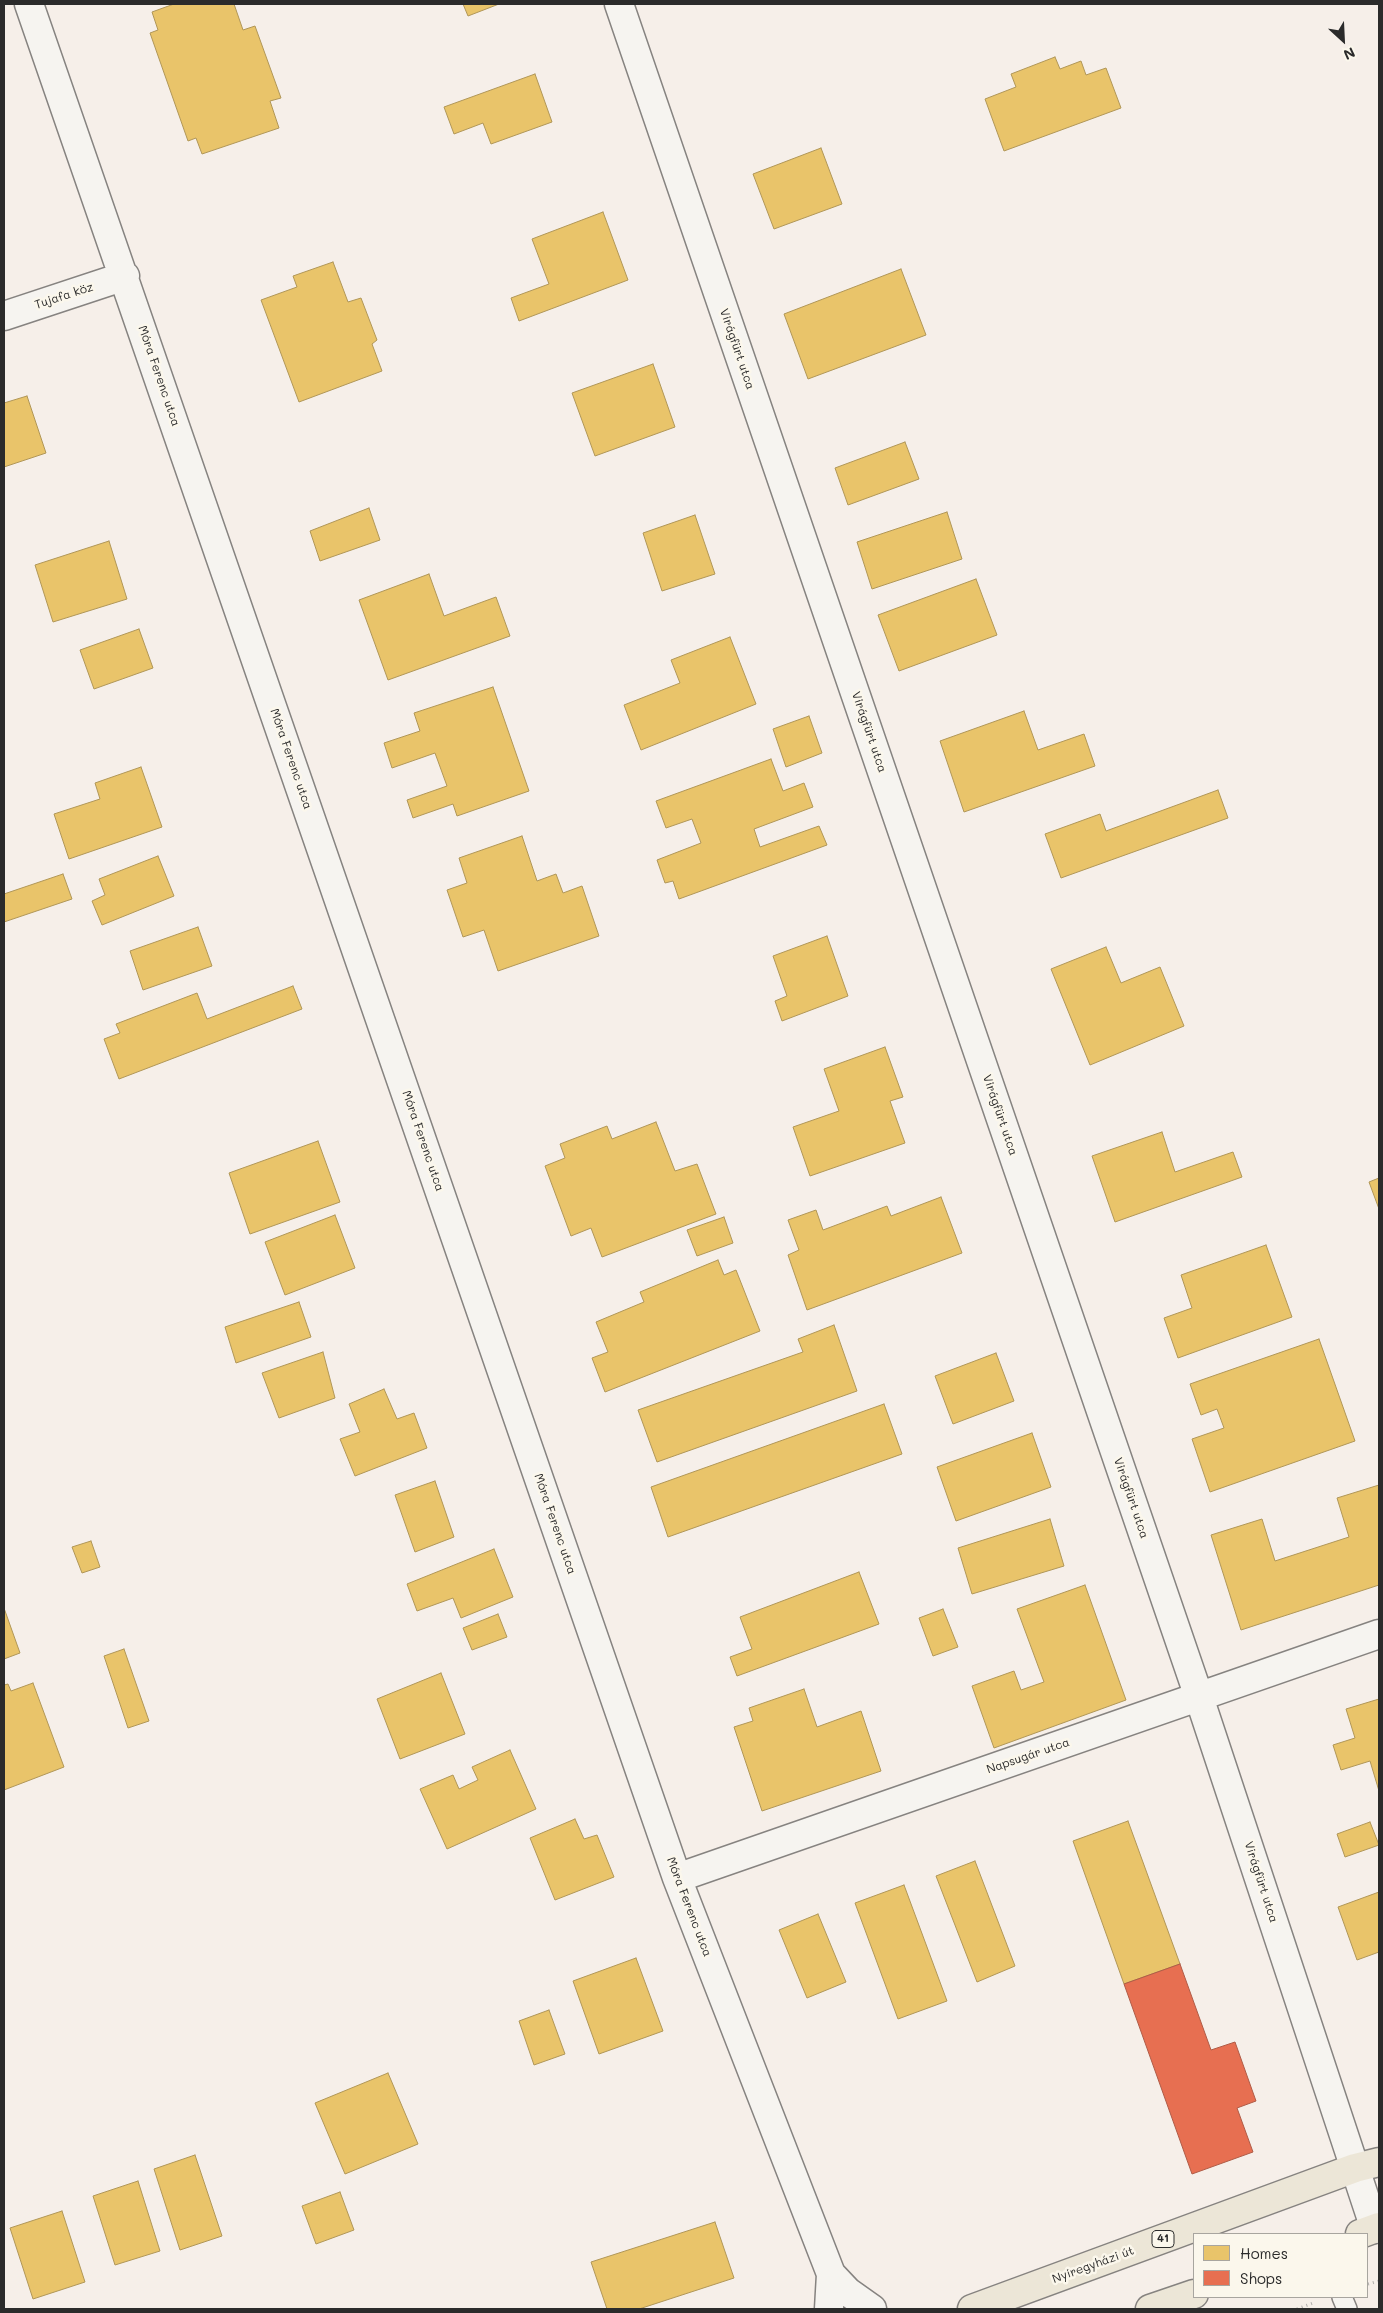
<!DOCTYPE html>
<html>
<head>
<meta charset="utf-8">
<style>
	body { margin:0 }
	#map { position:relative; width:1383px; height:2313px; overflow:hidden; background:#f6efe9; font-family:Mali,sans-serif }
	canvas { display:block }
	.frame { position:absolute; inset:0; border:5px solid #2b2b2b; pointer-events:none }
	.legend { position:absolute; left:1193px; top:2233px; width:175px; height:65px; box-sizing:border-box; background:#fbf7ec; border:1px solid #a8a59f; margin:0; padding:6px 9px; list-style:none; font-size:15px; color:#2b2b2b }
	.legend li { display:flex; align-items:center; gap:10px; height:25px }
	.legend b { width:25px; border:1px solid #a8a59f }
	.north { position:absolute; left:1318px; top:15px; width:50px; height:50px; -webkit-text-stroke:4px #fbf7ec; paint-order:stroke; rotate:155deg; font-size:14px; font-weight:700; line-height:20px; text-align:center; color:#2b2b2b }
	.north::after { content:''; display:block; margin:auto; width:18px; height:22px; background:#2b2b2b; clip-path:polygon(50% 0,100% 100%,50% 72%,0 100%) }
</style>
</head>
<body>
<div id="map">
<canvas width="1383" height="2313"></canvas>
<div class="frame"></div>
<ul class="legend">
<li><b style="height:14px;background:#e9c46a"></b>Homes</li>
<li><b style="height:14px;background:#e76f51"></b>Shops</li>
</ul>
<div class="north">N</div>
</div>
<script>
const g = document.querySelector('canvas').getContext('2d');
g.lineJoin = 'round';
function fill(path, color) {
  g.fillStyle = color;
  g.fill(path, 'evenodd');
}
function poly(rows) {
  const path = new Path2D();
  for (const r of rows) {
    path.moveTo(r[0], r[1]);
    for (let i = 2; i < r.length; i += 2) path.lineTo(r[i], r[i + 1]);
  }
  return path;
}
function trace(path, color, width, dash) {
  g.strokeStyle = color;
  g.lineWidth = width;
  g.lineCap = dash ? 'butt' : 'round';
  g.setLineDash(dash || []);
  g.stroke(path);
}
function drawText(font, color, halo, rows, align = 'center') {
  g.font = font + ' Mali,sans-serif';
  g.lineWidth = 5;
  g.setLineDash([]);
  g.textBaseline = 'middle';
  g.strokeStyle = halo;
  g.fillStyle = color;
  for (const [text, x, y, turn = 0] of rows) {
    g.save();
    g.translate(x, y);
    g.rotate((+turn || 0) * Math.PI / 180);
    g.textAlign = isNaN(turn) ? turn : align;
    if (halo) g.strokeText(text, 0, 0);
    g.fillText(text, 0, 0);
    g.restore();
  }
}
const homes = poly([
	[174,4,234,4,243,30,255,26,281,98,270,101,279,128,202,154,196,138,188,141,150,33,158,30,152,12,174,4],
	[463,4,499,4,468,16,463,4],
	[1055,57,1060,69,1081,61,1086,75,1106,68,1121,108,1004,151,985,99,1016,87,1011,74,1055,57],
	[535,74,552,122,491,144,483,123,454,134,444,107,535,74],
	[821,148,842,204,774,229,753,174,821,148],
	[603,212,628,280,519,321,511,298,549,284,532,239,603,212],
	[333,262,348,302,361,298,377,340,372,344,382,371,299,402,261,300,297,287,293,276,333,262],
	[901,269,926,335,808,379,784,314,901,269],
	[653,364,675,427,595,456,572,393,653,364],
	[27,396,46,453,4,467,4,403,27,396],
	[905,442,919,479,848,505,835,468,905,442],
	[369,508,380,540,320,561,310,531,369,508],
	[947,512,962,559,872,589,857,542,947,512],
	[695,515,715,574,662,591,643,533,695,515],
	[109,541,127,599,53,622,35,565,109,541],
	[429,574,444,616,496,597,510,636,388,680,359,600,429,574],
	[976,579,997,635,899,671,878,615,976,579],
	[139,629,153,668,94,689,80,650,139,629],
	[730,637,756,704,641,750,624,705,680,683,671,660,730,637],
	[493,687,529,791,457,816,453,804,413,818,407,800,447,786,435,753,392,768,384,743,420,731,414,713,493,687],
	[1024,711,1038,750,1084,734,1095,766,964,812,940,741,1024,711],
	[809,716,822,753,786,767,773,729,809,716],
	[771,759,783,791,804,783,813,807,754,829,760,847,819,826,827,845,679,899,673,881,665,883,657,860,701,843,692,819,666,828,656,801,771,759],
	[141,767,162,827,69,859,54,814,100,799,95,783,141,767],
	[1218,790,1228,818,1061,878,1045,834,1100,814,1106,831,1218,790],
	[522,836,537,881,556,874,563,893,582,886,599,936,498,971,484,930,463,937,447,890,467,883,459,858,522,836],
	[158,856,174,896,102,925,92,901,105,895,99,879,158,856],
	[63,874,72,899,4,922,4,894,63,874],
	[198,927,212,966,143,990,130,951,198,927],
	[827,936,848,996,782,1021,775,1001,787,996,773,956,827,936],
	[1106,947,1121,983,1160,967,1184,1026,1090,1065,1051,969,1106,947],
	[293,986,302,1009,119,1079,104,1039,120,1033,116,1024,197,993,207,1019,293,986],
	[885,1047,903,1097,890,1101,905,1143,810,1176,793,1127,839,1111,824,1069,885,1047],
	[656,1122,675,1171,697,1164,716,1214,602,1257,591,1228,571,1236,545,1166,565,1158,560,1144,607,1126,612,1139,656,1122],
	[1162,1132,1175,1172,1233,1152,1242,1177,1115,1222,1092,1156,1162,1132],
	[318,1141,340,1202,250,1234,229,1173,318,1141],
	[1379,1178,1379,1209,1369,1182,1379,1178],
	[941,1197,962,1253,807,1310,788,1255,799,1250,788,1220,816,1210,823,1230,887,1206,891,1216,941,1197],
	[335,1215,355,1268,285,1295,265,1242,335,1215],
	[724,1217,733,1243,697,1256,687,1230,724,1217],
	[1266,1245,1292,1317,1178,1358,1164,1318,1192,1308,1181,1275,1266,1245],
	[718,1260,724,1275,736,1270,760,1331,605,1392,592,1358,608,1352,596,1322,644,1302,640,1292,718,1260],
	[299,1302,311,1337,236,1363,225,1327,299,1302],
	[834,1325,857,1391,657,1462,638,1410,803,1352,798,1339,834,1325],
	[1319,1339,1355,1441,1210,1492,1192,1439,1224,1428,1217,1409,1201,1415,1190,1384,1319,1339],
	[323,1352,335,1398,279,1418,262,1373,323,1352],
	[996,1353,1014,1401,953,1424,935,1376,996,1353],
	[384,1389,397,1419,414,1413,427,1448,355,1476,340,1439,360,1432,349,1404,384,1389],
	[884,1404,902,1454,668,1537,651,1487,884,1404],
	[1032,1433,1051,1487,956,1521,937,1467,1032,1433],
	[435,1481,454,1537,415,1552,395,1495,435,1481],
	[1379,1485,1379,1585,1241,1630,1211,1535,1262,1519,1275,1561,1349,1537,1337,1498,1379,1485],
	[1050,1519,1064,1566,972,1594,958,1548,1050,1519],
	[91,1541,100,1567,82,1573,72,1547,91,1541],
	[494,1549,513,1597,461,1618,453,1598,417,1611,407,1584,494,1549],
	[859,1572,879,1624,737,1676,730,1657,752,1649,740,1617,859,1572],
	[1085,1585,1126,1700,994,1748,972,1686,1014,1671,1021,1690,1044,1682,1017,1609,1085,1585],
	[4,1608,20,1653,4,1659,4,1608],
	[943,1609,958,1647,933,1656,919,1618,943,1609],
	[498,1614,507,1637,472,1650,463,1628,498,1614],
	[124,1649,149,1721,128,1728,104,1656,124,1649],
	[441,1673,465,1734,400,1759,377,1699,441,1673],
	[33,1683,64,1767,4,1790,4,1685,8,1684,11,1691,33,1683],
	[804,1689,817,1727,861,1711,881,1771,762,1811,734,1727,753,1721,749,1708,804,1689],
	[1379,1699,1379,1791,1370,1761,1341,1770,1333,1745,1355,1738,1346,1709,1379,1699],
	[510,1750,536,1809,447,1849,420,1789,453,1775,459,1789,478,1780,472,1767,510,1750],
	[575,1819,584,1839,597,1835,614,1877,555,1900,530,1838,575,1819],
	[1128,1821,1180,1964,1124,1984,1073,1841,1128,1821],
	[1370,1822,1379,1845,1345,1857,1337,1834,1370,1822],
	[975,1861,1015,1966,977,1982,936,1876,975,1861],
	[904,1885,947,2001,898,2019,855,1903,904,1885],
	[1379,1892,1379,1952,1357,1960,1338,1907,1379,1892],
	[818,1914,846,1982,807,1998,779,1930,818,1914],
	[636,1958,663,2031,599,2054,573,1981,636,1958],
	[549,2010,565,2054,534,2065,519,2021,549,2010],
	[388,2073,418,2144,345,2174,315,2103,388,2073],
	[195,2155,222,2236,180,2250,154,2169,195,2155],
	[138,2181,160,2251,115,2265,93,2196,138,2181],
	[340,2192,354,2230,316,2244,302,2206,340,2192],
	[62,2211,85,2282,33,2299,10,2228,62,2211],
	[715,2222,734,2278,639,2309,607,2309,591,2262,715,2222]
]);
fill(homes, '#e9c46a');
trace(homes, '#b09657', 1);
const shops = poly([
	[1180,1964,1211,2050,1235,2042,1256,2101,1237,2108,1253,2152,1192,2174,1124,1984,1180,1964]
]);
fill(shops, '#e76f51');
trace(shops, '#af5b46', 1);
const lane = poly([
	[1342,2297,1347,2309]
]);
const street = poly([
	[29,4,677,1878,831,2274,829,2309],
	[619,4,1199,1697,1375,2229],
	[4,316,125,276],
	[677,1878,1379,1634],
	[831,2274,848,2292,872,2309]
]);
const primary = poly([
	[1360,2234,1379,2227],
	[972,2309,1355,2168,1379,2162],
	[1150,2309,1194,2294]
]);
trace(lane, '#868380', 22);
trace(street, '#868380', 31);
trace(primary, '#868380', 31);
trace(poly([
	[1368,2284,1379,2281],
	[1297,2309,1313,2303]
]), '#b1afad', 3, [1, 4]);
trace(lane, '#f6f4f0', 19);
trace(street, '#f6f4f0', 28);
trace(primary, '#ece6d7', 28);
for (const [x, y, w] of [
	[1163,2239,22]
]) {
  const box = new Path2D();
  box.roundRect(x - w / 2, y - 8.5, w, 17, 4);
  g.fillStyle = '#fbf7ec';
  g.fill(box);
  trace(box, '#2b2b2b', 1);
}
drawText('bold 11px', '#2b2b2b', null, [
	["41",1163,2239]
]);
drawText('12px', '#2b2b2b', '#fbf7ec', [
	["Tujafa köz",64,296,-18],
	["Virágfürt utca",737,349,71],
	["Móra Ferenc utca",159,376,71],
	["Virágfürt utca",869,732,71],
	["Móra Ferenc utca",291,759,71],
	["Virágfürt utca",1000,1115,71],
	["Móra Ferenc utca",423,1141,71],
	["Virágfürt utca",1131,1498,71],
	["Móra Ferenc utca",555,1524,71],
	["Napsugár utca",1028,1756,-19],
	["Virágfürt utca",1261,1882,72],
	["Móra Ferenc utca",689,1907,69],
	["Nyíregyházi út",1093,2265,-20]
]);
</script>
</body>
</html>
